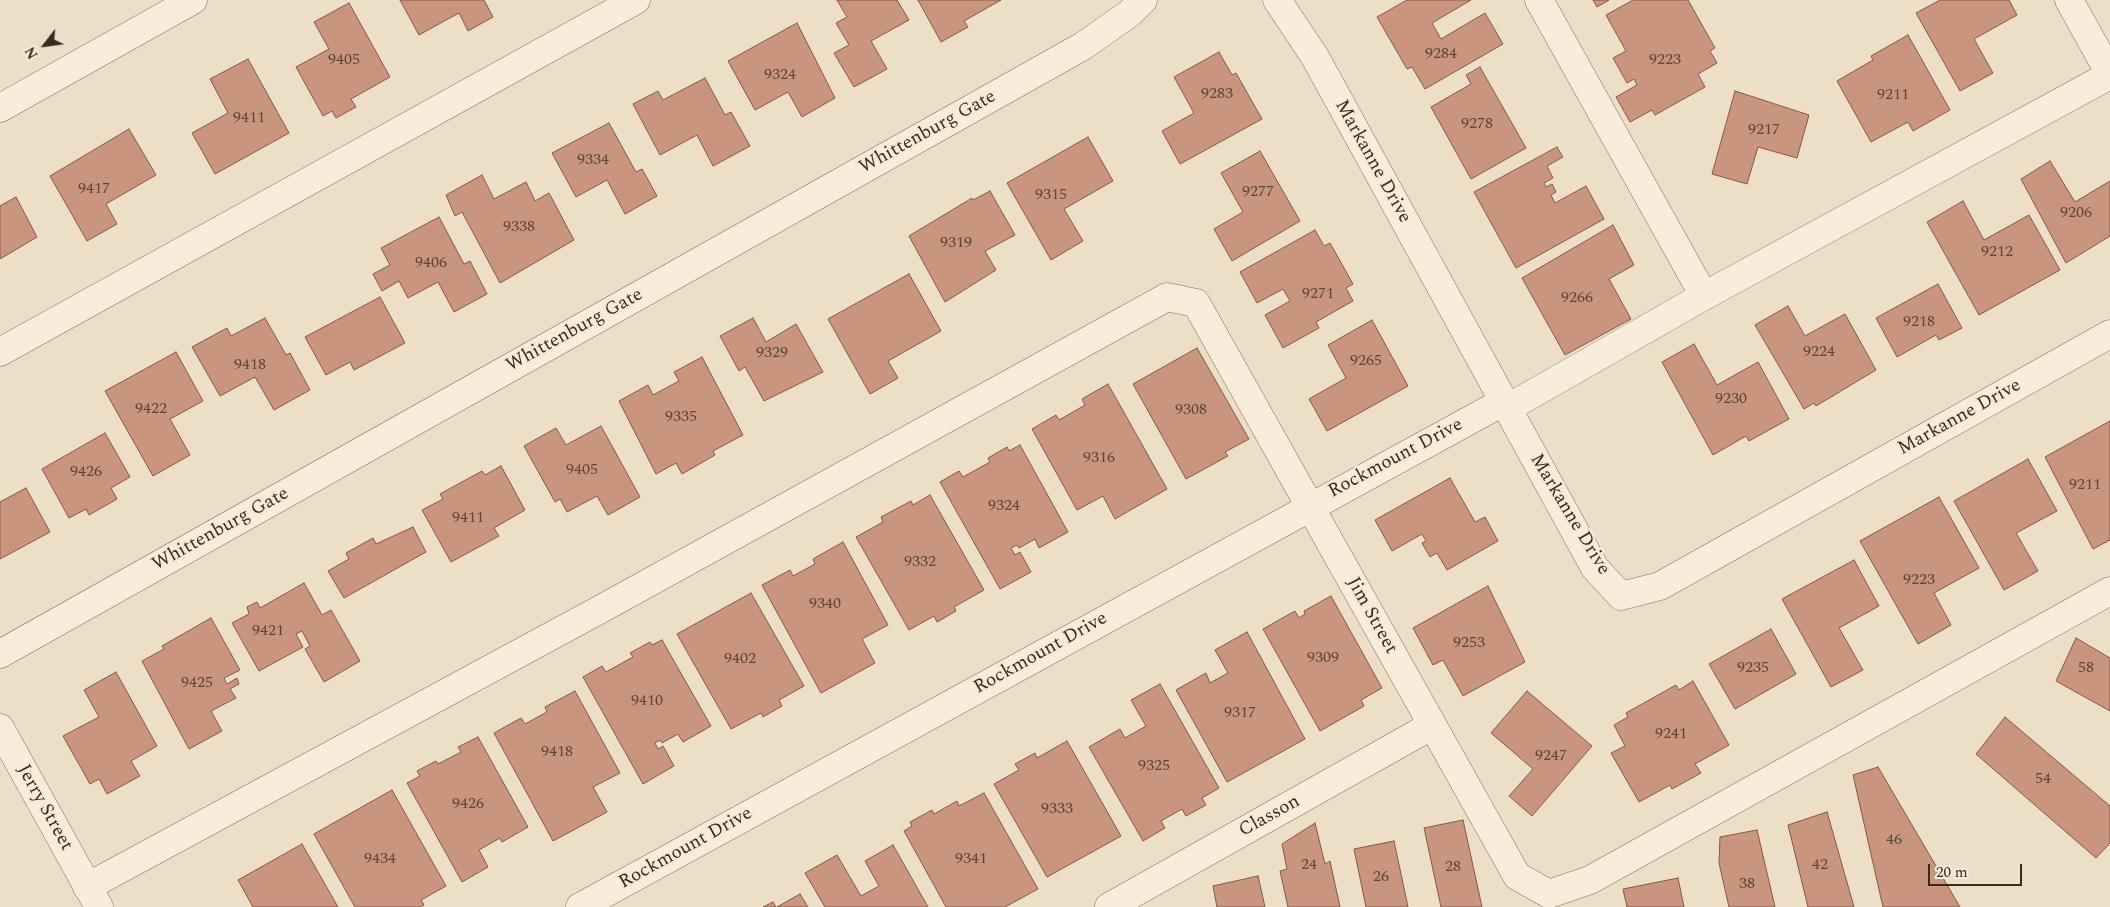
<!DOCTYPE html>
<html>
<head>
<meta charset="utf-8">
<style>
	body { margin:0 }
	#map { position:relative; width:2110px; height:907px; overflow:hidden; background:#eddec8; font-family:Spectral,serif }
	canvas { display:block }
	.north { position:absolute; left:20px; top:20px; width:50px; height:50px; -webkit-text-stroke:4px #f5e9d7; paint-order:stroke; rotate:240deg; font-size:14px; font-weight:700; line-height:20px; text-align:center; color:#392a20 }
	.north::after { content:''; display:block; margin:auto; width:18px; height:22px; background:#392a20; clip-path:polygon(50% 0,100% 100%,50% 72%,0 100%) }
	.scale { position:absolute; left:1928px; top:864px; width:94px; height:22px; box-sizing:border-box; border:2px solid #392a20; border-top:0; padding-left:6px; font-size:15px; line-height:18px; white-space:nowrap; color:#392a20; -webkit-text-stroke:4px #f5e9d7; paint-order:stroke }
</style>
</head>
<body>
<div id="map">
<canvas width="2110" height="907"></canvas>
<div class="north">N</div>
<div class="scale">20 m</div>
</div>
<script>
const g = document.querySelector('canvas').getContext('2d');
g.lineJoin = 'round';
function fill(path, color) {
  g.fillStyle = color;
  g.fill(path, 'evenodd');
}
function poly(rows) {
  const path = new Path2D();
  for (const r of rows) {
    path.moveTo(r[0], r[1]);
    for (let i = 2; i < r.length; i += 2) path.lineTo(r[i], r[i + 1]);
  }
  return path;
}
function trace(path, color, width, dash) {
  g.strokeStyle = color;
  g.lineWidth = width;
  g.lineCap = dash ? 'butt' : 'round';
  g.setLineDash(dash || []);
  g.stroke(path);
}
function drawText(font, color, halo, rows, align = 'center') {
  g.font = font + ' Spectral,serif';
  g.lineWidth = 5;
  g.setLineDash([]);
  g.textBaseline = 'middle';
  g.strokeStyle = halo;
  g.fillStyle = color;
  for (const [text, x, y, turn = 0] of rows) {
    g.save();
    g.translate(x, y);
    g.rotate((+turn || 0) * Math.PI / 180);
    g.textAlign = isNaN(turn) ? turn : align;
    if (halo) g.strokeText(text, 0, 0);
    g.fillText(text, 0, 0);
    g.restore();
  }
}
const building = poly([
	[400,0,484,0,493,17,468,31,459,13,419,35,400,0],
	[837,0,897,0,909,20,871,41,887,69,854,87,834,53,849,45,836,23,847,17,837,0],
	[918,0,1001,0,964,21,968,27,941,42,918,0],
	[1407,0,1471,0,1432,23,1441,39,1485,13,1503,44,1425,89,1412,67,1407,69,1377,17,1407,0],
	[1593,0,1609,0,1597,7,1593,0],
	[1633,0,1688,0,1715,48,1710,51,1717,63,1698,74,1705,87,1655,115,1652,110,1630,122,1616,97,1637,85,1634,79,1627,83,1613,58,1626,51,1606,15,1633,0],
	[1940,0,2009,0,2017,15,1974,39,1993,73,1960,91,1916,13,1940,0],
	[349,3,390,77,351,99,356,107,336,118,332,111,323,116,296,67,329,49,314,22,349,3],
	[797,23,835,98,802,117,788,92,755,110,728,61,797,23],
	[1908,35,1950,110,1913,131,1908,122,1871,142,1837,81,1873,60,1871,56,1908,35],
	[1219,52,1232,75,1236,73,1262,119,1180,164,1162,131,1194,113,1174,77,1219,52],
	[248,59,289,133,215,174,192,133,228,113,210,79,248,59],
	[1480,67,1526,148,1471,179,1431,107,1471,84,1466,75,1480,67],
	[705,78,725,115,731,112,750,146,713,166,697,135,660,155,633,104,658,91,663,100,705,78],
	[1735,91,1809,115,1797,158,1758,147,1747,184,1712,174,1735,91],
	[609,123,636,172,642,169,657,196,625,214,607,180,576,197,552,153,609,123],
	[129,129,156,175,106,204,117,224,87,241,50,176,129,129],
	[1088,137,1113,181,1064,209,1083,241,1051,260,1007,183,1088,137],
	[1557,147,1563,157,1547,166,1553,178,1544,183,1546,187,1552,184,1556,192,1551,195,1555,203,1586,186,1604,219,1516,268,1474,192,1557,147],
	[1260,151,1300,221,1232,261,1214,229,1243,212,1221,173,1260,151],
	[2050,161,2075,202,2110,181,2110,236,2066,263,2021,179,2050,161],
	[482,175,494,199,526,182,535,201,549,193,574,240,500,283,462,212,455,216,446,195,482,175],
	[990,191,1015,235,985,251,996,270,945,302,909,236,972,198,973,200,990,191],
	[16,197,37,237,0,259,0,206,16,197],
	[1963,201,1984,240,2029,215,2060,270,1979,315,1927,222,1963,201],
	[439,217,464,264,470,261,487,294,454,312,438,282,408,298,399,281,382,291,373,274,390,265,381,248,439,217],
	[1613,225,1634,265,1609,279,1631,319,1565,355,1522,278,1613,225],
	[1315,230,1324,246,1330,243,1353,284,1346,288,1353,301,1316,322,1319,328,1283,348,1265,315,1290,301,1283,289,1257,303,1240,272,1315,230],
	[909,274,941,331,888,361,898,378,870,394,828,319,909,274],
	[1938,284,1962,328,1939,340,1936,335,1897,357,1876,318,1938,284],
	[380,297,405,343,354,370,350,362,326,375,305,337,380,297],
	[1788,306,1805,336,1845,314,1876,370,1816,406,1814,403,1804,409,1755,325,1788,306],
	[265,318,286,355,290,353,310,390,274,410,255,377,220,396,192,347,227,328,231,336,265,318],
	[753,318,766,342,796,324,823,372,764,401,745,367,739,371,720,336,753,318],
	[1372,320,1408,386,1327,431,1309,399,1346,378,1328,345,1372,320],
	[1694,344,1717,385,1758,362,1789,419,1749,441,1746,436,1713,455,1662,362,1694,344],
	[1197,348,1249,439,1225,452,1228,456,1186,479,1133,384,1197,348],
	[176,352,203,401,170,419,190,455,153,476,105,391,176,352],
	[702,357,743,435,713,451,715,455,682,474,676,463,656,474,619,401,648,385,653,395,679,381,674,372,702,357],
	[1108,384,1167,489,1115,519,1103,496,1077,510,1032,429,1056,415,1059,420,1085,405,1082,399,1108,384],
	[2110,421,2110,540,2093,549,2045,457,2110,421],
	[601,426,640,497,608,515,597,496,567,512,560,499,555,502,524,446,556,428,566,445,601,426],
	[105,433,130,477,111,488,117,499,89,515,86,509,69,518,42,469,105,433],
	[1020,445,1068,532,1039,548,1035,539,1019,548,1017,545,1011,548,1015,555,1020,552,1031,572,1000,589,940,482,959,471,963,477,990,462,988,458,1007,447,1009,451,1020,445],
	[2028,459,2057,511,2016,533,2038,571,2004,590,1954,501,2028,459],
	[501,466,525,510,494,528,499,536,451,562,422,510,443,499,440,494,482,471,485,475,501,466],
	[1450,478,1475,522,1485,517,1498,541,1447,570,1437,553,1430,557,1422,543,1426,541,1422,534,1392,551,1375,520,1450,478],
	[26,488,50,532,0,559,0,502,26,488],
	[930,495,984,590,954,607,956,611,937,622,934,616,909,630,856,537,883,522,881,517,911,501,913,505,930,495],
	[1939,497,1979,568,1934,593,1951,625,1918,644,1860,541,1939,497],
	[413,527,426,552,344,598,328,571,349,559,346,553,373,538,376,544,413,527],
	[843,542,888,625,862,639,875,663,821,693,762,585,790,570,793,576,815,564,813,559,843,542],
	[1854,560,1879,606,1839,628,1863,670,1831,687,1782,599,1854,560],
	[304,583,322,615,331,610,360,661,324,682,305,649,310,646,302,631,296,634,303,647,259,671,232,623,249,614,247,607,257,602,260,608,304,583],
	[1488,586,1525,662,1463,696,1443,660,1433,665,1413,628,1488,586],
	[751,593,804,686,779,700,782,706,763,717,761,713,731,729,677,634,751,593],
	[1331,596,1382,688,1361,700,1364,706,1320,731,1263,629,1295,611,1299,618,1305,614,1304,611,1331,596],
	[211,618,240,670,224,678,227,684,237,678,239,684,230,689,236,698,211,711,222,731,189,749,142,661,164,649,162,646,211,618],
	[1771,629,1796,674,1735,709,1709,664,1771,629],
	[1247,632,1305,739,1227,782,1176,690,1206,673,1210,683,1228,673,1215,650,1247,632],
	[2076,638,2110,658,2110,711,2056,681,2076,638],
	[662,640,711,726,683,742,678,734,662,743,660,740,655,743,658,749,663,746,674,766,643,784,583,677,602,666,606,672,633,657,630,653,650,642,652,645,662,640],
	[116,672,157,746,131,761,140,776,107,794,99,779,90,784,63,736,99,717,84,690,116,672],
	[1693,681,1729,745,1695,764,1701,773,1672,789,1670,785,1639,802,1611,753,1625,746,1614,725,1628,717,1626,713,1676,685,1679,690,1693,681],
	[1160,684,1219,788,1202,798,1206,805,1186,816,1182,809,1161,821,1165,828,1143,841,1089,747,1120,729,1125,738,1146,726,1131,700,1160,684],
	[575,691,620,773,593,787,607,812,553,841,494,733,521,718,525,724,547,712,545,707,575,691],
	[1527,691,1592,746,1532,816,1509,796,1533,769,1491,733,1527,691],
	[2005,717,2110,806,2110,843,2096,858,1976,754,2005,717],
	[478,737,528,827,502,842,500,838,479,850,488,867,462,882,407,783,420,776,417,771,436,761,438,764,461,752,458,747,478,737],
	[1067,741,1121,836,1047,877,994,784,1019,770,1015,764,1035,753,1037,758,1067,741],
	[1878,767,1960,907,1883,907,1853,775,1878,767],
	[392,790,446,886,421,900,424,905,420,907,355,907,314,834,392,790],
	[984,793,1038,889,1005,907,946,907,904,831,912,826,910,822,932,810,934,814,957,801,959,806,984,793],
	[1827,812,1854,907,1808,907,1788,825,1827,812],
	[1463,820,1482,907,1441,907,1424,828,1463,820],
	[1315,823,1325,864,1330,861,1340,907,1288,907,1280,871,1287,869,1282,844,1315,823],
	[1757,830,1775,907,1729,907,1719,863,1720,837,1757,830],
	[1394,841,1408,907,1366,907,1354,849,1394,841],
	[302,844,338,907,253,907,238,880,302,844],
	[893,845,928,907,825,907,805,873,837,855,861,896,879,886,865,861,893,845],
	[1258,876,1265,907,1217,907,1213,886,1258,876],
	[1678,878,1684,907,1627,907,1623,889,1678,878],
	[800,894,808,907,777,907,800,894],
	[773,902,776,907,763,907,773,902]
]);
fill(building, '#ca957f');
trace(building, '#875744', 1);
const minor = poly([
	[1277,0,1315,57,1595,568,1621,596,1660,586,2110,334],
	[1539,0,1704,296],
	[2069,0,2110,74],
	[0,108,193,0],
	[0,352,636,0],
	[1506,409,1704,296,2110,75],
	[0,654,1083,46,1130,13,1143,0],
	[0,728,99,907],
	[87,887,601,609,1167,297,1196,303,1517,876,1549,894,1590,880,2110,591],
	[580,907,1503,402],
	[1109,907,1431,726]
]);
trace(minor, '#886f5d', 29);
trace(minor, '#f8ecdb', 28);
drawText('16px', '#5d4538', null, [
	["9284",1441,55],
	["9405",344,61],
	["9223",1665,61],
	["9324",780,76],
	["9283",1217,95],
	["9211",1893,96],
	["9411",249,119],
	["9278",1477,125],
	["9217",1764,131],
	["9334",593,161],
	["9417",94,190],
	["9277",1258,193],
	["9315",1051,196],
	["9206",2076,214],
	["9338",519,228],
	["9319",956,244],
	["9212",1997,253],
	["9406",431,264],
	["9271",1318,295],
	["9266",1577,299],
	["9218",1919,323],
	["9224",1819,353],
	["9329",772,354],
	["9265",1366,362],
	["9418",250,366],
	["9230",1731,400],
	["9422",151,410],
	["9308",1191,411],
	["9335",681,418],
	["9316",1099,459],
	["9405",582,471],
	["9426",86,473],
	["9211",2085,486],
	["9324",1004,507],
	["9411",468,519],
	["9332",920,563],
	["9223",1919,581],
	["9340",825,605],
	["9421",268,632],
	["9253",1469,644],
	["9309",1323,659],
	["9402",740,660],
	["9235",1753,669],
	["58",2086,669],
	["9425",197,684],
	["9410",647,702],
	["9317",1240,714],
	["9241",1671,735],
	["9418",557,753],
	["9247",1551,757],
	["9325",1154,767],
	["54",2043,780],
	["9426",468,805],
	["9333",1057,810],
	["46",1894,841],
	["9434",380,860],
	["9341",971,860],
	["24",1309,866],
	["42",1820,866],
	["28",1453,868],
	["26",1381,878],
	["38",1747,885]
]);
drawText('19px', '#392a20', '#f5e9d7', [
	["Whittenburg Gate",928,133,-29],
	["Markanne Drive",1372,162,61],
	["Whittenburg Gate",575,331,-29],
	["Markanne Drive",1960,418,-29],
	["Rockmount Drive",1396,459,-28],
	["Markanne Drive",1569,515,59],
	["Whittenburg Gate",221,530,-29],
	["Jim Street",1371,616,61],
	["Rockmount Drive",1041,654,-29],
	["Jerry Street",44,808,61],
	["Classon",1270,817,-29],
	["Rockmount Drive",686,849,-29]
]);
</script>
</body>
</html>
